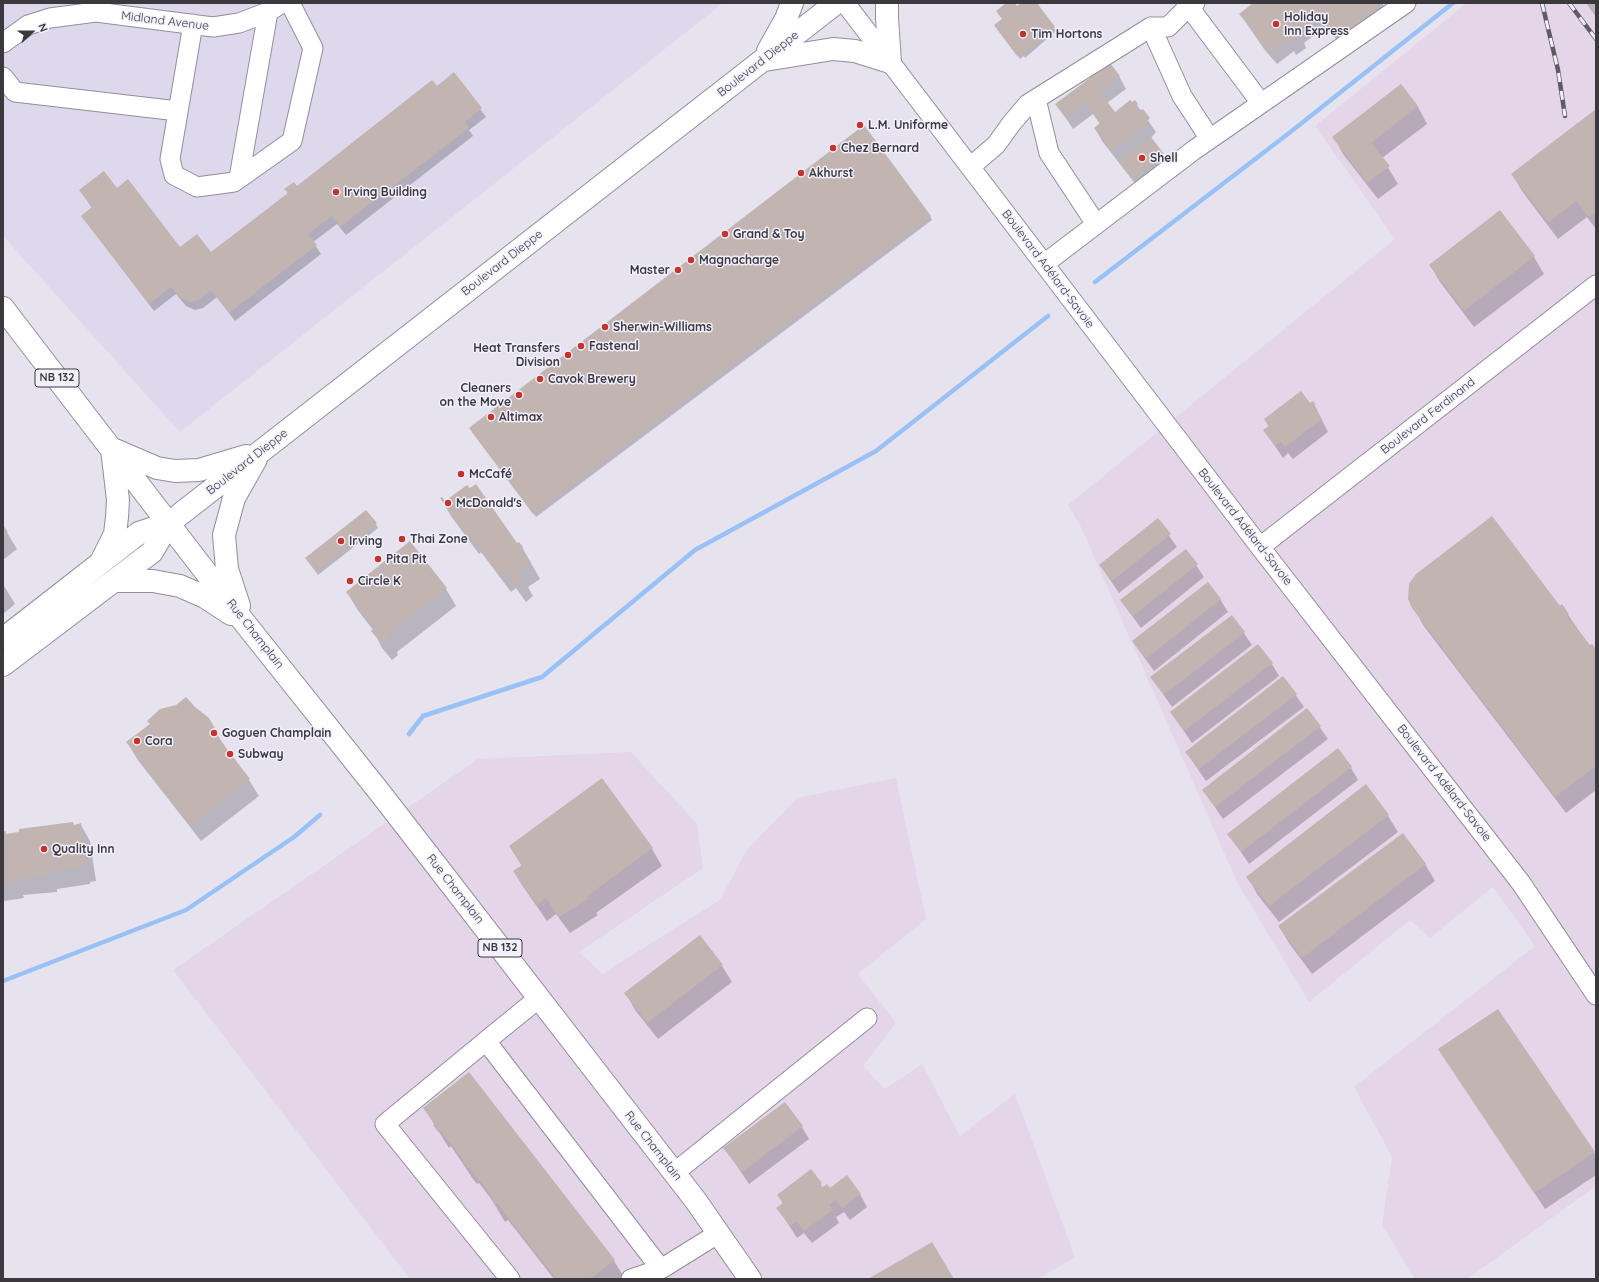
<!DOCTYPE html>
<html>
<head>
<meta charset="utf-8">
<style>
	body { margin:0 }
	#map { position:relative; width:1599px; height:1282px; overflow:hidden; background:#e6e3ef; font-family:Quicksand,sans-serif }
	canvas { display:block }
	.frame { position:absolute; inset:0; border:4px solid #3b393e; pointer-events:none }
	.north { position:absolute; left:12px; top:12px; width:40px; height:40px; -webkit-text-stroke:3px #f3f0fd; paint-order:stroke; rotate:69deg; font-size:11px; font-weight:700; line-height:16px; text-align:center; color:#3b393e }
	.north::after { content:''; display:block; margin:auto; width:14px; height:18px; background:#3b393e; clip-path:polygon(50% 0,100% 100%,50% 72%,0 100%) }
</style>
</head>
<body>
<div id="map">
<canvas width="1599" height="1282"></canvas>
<div class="frame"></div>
<div class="north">N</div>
</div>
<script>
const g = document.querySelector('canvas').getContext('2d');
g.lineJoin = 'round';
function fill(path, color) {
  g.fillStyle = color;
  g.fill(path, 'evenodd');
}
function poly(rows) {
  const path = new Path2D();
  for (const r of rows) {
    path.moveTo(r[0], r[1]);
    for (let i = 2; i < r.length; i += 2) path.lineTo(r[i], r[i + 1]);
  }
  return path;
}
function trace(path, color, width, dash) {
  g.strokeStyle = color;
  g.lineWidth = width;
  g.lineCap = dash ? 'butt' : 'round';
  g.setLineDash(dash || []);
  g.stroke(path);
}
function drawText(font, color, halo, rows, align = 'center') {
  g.font = font + ' Quicksand,sans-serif';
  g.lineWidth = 3;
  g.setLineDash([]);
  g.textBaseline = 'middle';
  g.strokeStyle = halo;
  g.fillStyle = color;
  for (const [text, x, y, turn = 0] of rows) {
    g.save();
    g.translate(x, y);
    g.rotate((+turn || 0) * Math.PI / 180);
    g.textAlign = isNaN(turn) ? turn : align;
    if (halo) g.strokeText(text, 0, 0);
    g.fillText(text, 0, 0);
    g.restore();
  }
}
fill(poly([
	[3,3,723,3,180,432,3,236]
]), '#ddd8ec');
fill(poly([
	[1467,3,1596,3,1596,1186,1467,1279,1415,1279,1382,1225,1392,1157,1354,1087,1535,946,1493,887,1430,938,1410,920,1309,1002,1237,882,1081,527,1068,505,1395,239,1315,126],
	[631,752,697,824,703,868,579,952,602,974,720,900,747,850,797,798,896,778,926,919,858,974,896,1023,863,1066,885,1089,922,1064,960,1136,1015,1094,1075,1257,1038,1279,410,1279,173,970,478,759]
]), '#e4d5e8');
fill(poly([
	[1008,3,1013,3,1017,8,1023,3,1035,3,1056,31,1025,58,1024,56,1020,59,997,29,1003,19],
	[1255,3,1382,3,1390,16,1343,48,1326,26,1304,43,1306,48,1296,55,1294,51,1277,64,1264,49,1240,14],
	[1586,3,1596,3,1596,17],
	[454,74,486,117,469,130,473,136,346,235,337,224,313,242,321,254,235,321,217,297,203,308,195,310,186,306,176,294,154,311,82,216,92,208,80,190,117,189,180,249,211,253,288,194,286,189,297,187],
	[1119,76,1126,89,1107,103,1114,113,1135,102,1156,132,1151,138,1168,162,1137,186,1102,141,1095,128,1100,124,1093,114,1073,129,1057,105],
	[1401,85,1418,107,1427,124,1382,158,1398,184,1378,199,1343,154,1334,137],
	[1596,110,1596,229,1587,217,1558,239,1522,191,1512,174],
	[1500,212,1534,257,1544,274,1474,327,1440,282,1430,265],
	[930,216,932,220,536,517,472,432],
	[1314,404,1328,432,1293,459,1288,453,1283,458,1264,430,1269,427,1265,420],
	[441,499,445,503,522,547,540,579,528,587,533,596,526,602,516,588,511,592,481,552,479,554,451,516],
	[1158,520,1177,547,1119,593,1100,565],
	[376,524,378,528,318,575,306,558],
	[3,526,17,549,3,560],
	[410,543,446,589,456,606,397,652,398,655,392,660,382,648,373,630,357,609,347,592],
	[1186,550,1204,577,1141,628,1121,601],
	[3,584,15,604,3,614],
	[1410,584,1560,607,1562,606,1590,647,1596,651,1596,790,1566,813,1423,625,1409,598],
	[1220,599,1228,612,1154,671,1133,642],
	[1232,616,1252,645,1172,707,1152,678],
	[1272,664,1279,676,1192,743,1171,712],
	[1283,677,1304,707,1206,781,1186,752],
	[194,708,208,719,225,747,249,780,259,796,201,841,137,759,128,743],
	[1307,709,1328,739,1223,819,1203,790],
	[1351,768,1358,780,1249,864,1229,834],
	[602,780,652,849,662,866,596,913,598,915,570,933,556,914,547,921,524,888,514,872,522,866,510,847],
	[1366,786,1388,816,1398,832,1279,922,1257,894,1248,877],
	[81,825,90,841,96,881,90,882,90,884,57,889,57,892,23,895,24,898,5,901,3,899,3,833,6,835],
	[1403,835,1425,864,1435,881,1312,974,1289,943,1279,926],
	[722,966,732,982,658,1039,635,1010,626,993],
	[1439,1050,1594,1153,1596,1156,1596,1175,1545,1209],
	[424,1108,614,1261,624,1277,622,1279,554,1279,508,1220,505,1222,492,1200,479,1183,477,1184,473,1179,451,1146,449,1148],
	[802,1127,809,1139,749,1184,725,1148],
	[811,1171,823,1188,860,1194,867,1207,850,1220,844,1212,836,1217,839,1223,812,1243,804,1233,797,1238,778,1208,783,1204,778,1195]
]), '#0003');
trace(poly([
	[1095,282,1293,130,1453,3],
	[409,734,423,716,542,677,695,550,876,451,1048,316],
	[3,981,186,910,294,837,320,815]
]), '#99c1f6', 4.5);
fill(poly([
	[1006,3,1015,3,1017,6,1021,3,1037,3,1055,27,1022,55,1021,53,1017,56,994,25,1002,19,996,11],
	[1253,3,1383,3,1348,30,1335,36,1318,14,1297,31,1300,35,1289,43,1286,39,1269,52,1255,36,1257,35,1239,14],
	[1587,3,1596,3,1596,15],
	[1110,63,1120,76,1099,91,1115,112,1130,100,1132,102,1135,100,1138,104,1136,106,1139,111,1143,109,1150,118,1147,121,1148,122,1111,151,1094,128,1100,123,1085,102,1065,117,1055,104],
	[454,72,482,108,465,122,469,128,340,227,332,216,308,234,317,245,229,313,211,290,198,300,190,302,180,298,171,287,149,304,81,216,92,207,79,190,104,171,117,188,128,179,180,247,197,234,211,252,288,193,284,189,294,182,297,186,432,80,437,86],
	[1401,84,1418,106,1371,143,1390,166,1367,183,1332,137],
	[1596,109,1596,212,1589,217,1576,201,1548,223,1511,174],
	[864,125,931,216,533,514,469,428],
	[1151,137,1164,154,1132,179,1119,162],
	[1500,210,1535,256,1464,311,1429,265],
	[1301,391,1310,403,1313,401,1315,404,1314,408,1322,419,1285,447,1281,441,1275,446,1263,430,1269,426,1264,419],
	[476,484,517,543,519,542,523,547,521,549,531,562,518,571,524,579,515,586,505,572,500,576,471,536,468,538,440,498,442,497,445,501,467,485,470,488],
	[366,510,377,523,316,572,305,558],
	[1492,516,1560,606,1562,604,1569,614,1567,616,1590,645,1592,644,1596,649,1596,766,1555,797,1412,608,1408,599,1409,584,1416,574],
	[1158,518,1171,534,1112,581,1099,565],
	[3,525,8,532,3,536],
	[410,541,447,588,387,635,390,638,382,644,371,631,374,628,346,592],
	[1186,549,1198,564,1133,616,1120,600],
	[1208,582,1221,599,1146,659,1132,641],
	[1232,615,1245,632,1164,695,1150,677],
	[1258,644,1273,663,1184,731,1170,712],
	[1283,676,1297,694,1199,769,1185,752],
	[186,697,195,707,209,718,216,730,214,732,250,779,190,825,126,742,150,724,147,721,160,709,176,705],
	[1307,708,1321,726,1215,807,1202,790],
	[1338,748,1352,767,1241,852,1227,834],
	[602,778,653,848,587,896,589,898,559,917,546,898,537,905,513,871,522,865,509,846],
	[1366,784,1389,815,1269,906,1246,877],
	[73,822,74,825,81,823,87,864,81,865,81,867,48,872,48,875,28,879,27,877,14,879,15,881,3,883,3,832,6,831,6,834,19,832,19,829],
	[1403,833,1426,864,1302,958,1278,926],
	[700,935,723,965,647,1023,624,993],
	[1498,1009,1595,1152,1534,1193,1438,1049],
	[469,1072,615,1260,590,1279,556,1279,497,1203,495,1205,491,1199,493,1198,469,1167,467,1168,462,1162,464,1161,440,1130,438,1132,433,1125,435,1124,423,1108],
	[785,1102,803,1126,742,1172,723,1148],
	[811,1169,822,1183,820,1185,823,1187,827,1184,830,1188,847,1175,861,1194,842,1208,836,1200,829,1205,833,1210,804,1231,796,1221,790,1226,776,1208,783,1203,777,1195],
	[932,1242,954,1279,868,1279]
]), '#c2b4b1');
const minor = poly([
	[845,3,1260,547,1521,883,1596,995],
	[1186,3,1261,103],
	[193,24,170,159,174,175,197,187,234,182,292,141,313,48,290,3],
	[1151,27,1182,96,1210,139],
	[3,43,28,25,50,18,96,12,213,27,239,23,268,12,282,3],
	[3,77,15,92,178,111],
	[1036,99,1049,153,1096,224],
	[970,167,996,145,1011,124,1028,104,1151,27,1168,27,1189,6,1195,3],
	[239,178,268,12],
	[1044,264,1194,150,1406,3],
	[1260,547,1596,285],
	[539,998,486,1041,661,1269,719,1233],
	[486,1041,385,1124,510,1279],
	[674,1173,867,1018],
	[631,1279,661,1269]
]);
const major = poly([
	[768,51,786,19,792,3],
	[765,60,833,49,855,51,890,62,887,18,887,3],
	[3,308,244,622,381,794,696,1201,750,1279],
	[115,450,157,468,175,471,199,470,246,456],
	[103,558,115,534,117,517,118,500,112,449],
	[114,581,153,581,180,586,205,597,231,614],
	[239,606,227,569,224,535,234,498,256,459],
	[3,639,139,533,169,523,836,3],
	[3,665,152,552,169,523]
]);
trace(minor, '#928e9a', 21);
trace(major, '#928e9a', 24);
trace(minor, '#fff', 19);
trace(major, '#fff', 22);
const rail = poly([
	[1542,3,1558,70,1565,116],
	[1569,3,1596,39]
]);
trace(rail, '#5e5b62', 4.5);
trace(rail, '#f3f0fd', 3, [9]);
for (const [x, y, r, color] of [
	[1276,24,4,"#c2342c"],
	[1023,34,4,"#c2342c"],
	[860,125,4,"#c2342c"],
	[833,148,4,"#c2342c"],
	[1142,158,4,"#c2342c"],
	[801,173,4,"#c2342c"],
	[336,192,4,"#c2342c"],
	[725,234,4,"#c2342c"],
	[691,260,4,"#c2342c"],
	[678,270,4,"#c2342c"],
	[605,327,4,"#c2342c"],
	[581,346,4,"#c2342c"],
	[568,355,4,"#c2342c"],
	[540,379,4,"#c2342c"],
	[519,395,4,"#c2342c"],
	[491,417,4,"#c2342c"],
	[461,474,4,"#c2342c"],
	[448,503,4,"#c2342c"],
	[402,539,4,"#c2342c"],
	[341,541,4,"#c2342c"],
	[378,559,4,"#c2342c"],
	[350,581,4,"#c2342c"],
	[214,733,4,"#c2342c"],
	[137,741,4,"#c2342c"],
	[230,754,4,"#c2342c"],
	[44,849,4,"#c2342c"]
]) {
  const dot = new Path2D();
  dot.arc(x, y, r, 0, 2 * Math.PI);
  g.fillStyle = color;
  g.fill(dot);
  trace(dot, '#f3f0fd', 1.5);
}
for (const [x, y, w] of [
	[57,378,44],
	[500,948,44]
]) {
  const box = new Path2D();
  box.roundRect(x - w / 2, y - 9, w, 18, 3);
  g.fillStyle = '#f3f0fd';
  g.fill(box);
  trace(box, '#3b393e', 1);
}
drawText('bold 11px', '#3b393e', null, [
	["NB 132",57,378],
	["NB 132",500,948]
]);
drawText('bold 12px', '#3b393e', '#f3f0fd', [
	["Holiday",1284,17],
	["Inn Express",1284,31],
	["Tim Hortons",1031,34],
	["L.M. Uniforme",868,125],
	["Chez Bernard",841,148],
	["Shell",1150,158],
	["Akhurst",809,173],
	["Irving Building",344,192],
	["Grand & Toy",733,234],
	["Magnacharge",699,260],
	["Master",670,270,"right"],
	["Sherwin-Williams",613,327],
	["Fastenal",589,346],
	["Heat Transfers",560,348,"right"],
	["Division",560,362,"right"],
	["Cavok Brewery",548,379],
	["Cleaners",511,388,"right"],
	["on the Move",511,402,"right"],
	["Altimax",499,417],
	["McCafé",469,474],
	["McDonald's",456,503],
	["Thai Zone",410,539],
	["Irving",349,541],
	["Pita Pit",386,559],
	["Circle K",358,581],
	["Goguen Champlain",222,733],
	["Cora",145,741],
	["Subway",238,754],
	["Quality Inn",52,849]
], 'left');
drawText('12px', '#3b393e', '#f3f0fd', [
	["Midland Avenue",165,21,7],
	["Boulevard Dieppe",758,64,-38],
	["Boulevard Dieppe",502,263,-38],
	["Boulevard Adélard-Savoie",1048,269,53],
	["Boulevard Ferdinand",1428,416,-38],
	["Boulevard Dieppe",247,462,-38],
	["Boulevard Adélard-Savoie",1245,527,52],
	["Rue Champlain",255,634,52],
	["Boulevard Adélard-Savoie",1444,783,52],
	["Rue Champlain",455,889,52],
	["Rue Champlain",653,1146,52]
]);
</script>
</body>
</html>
